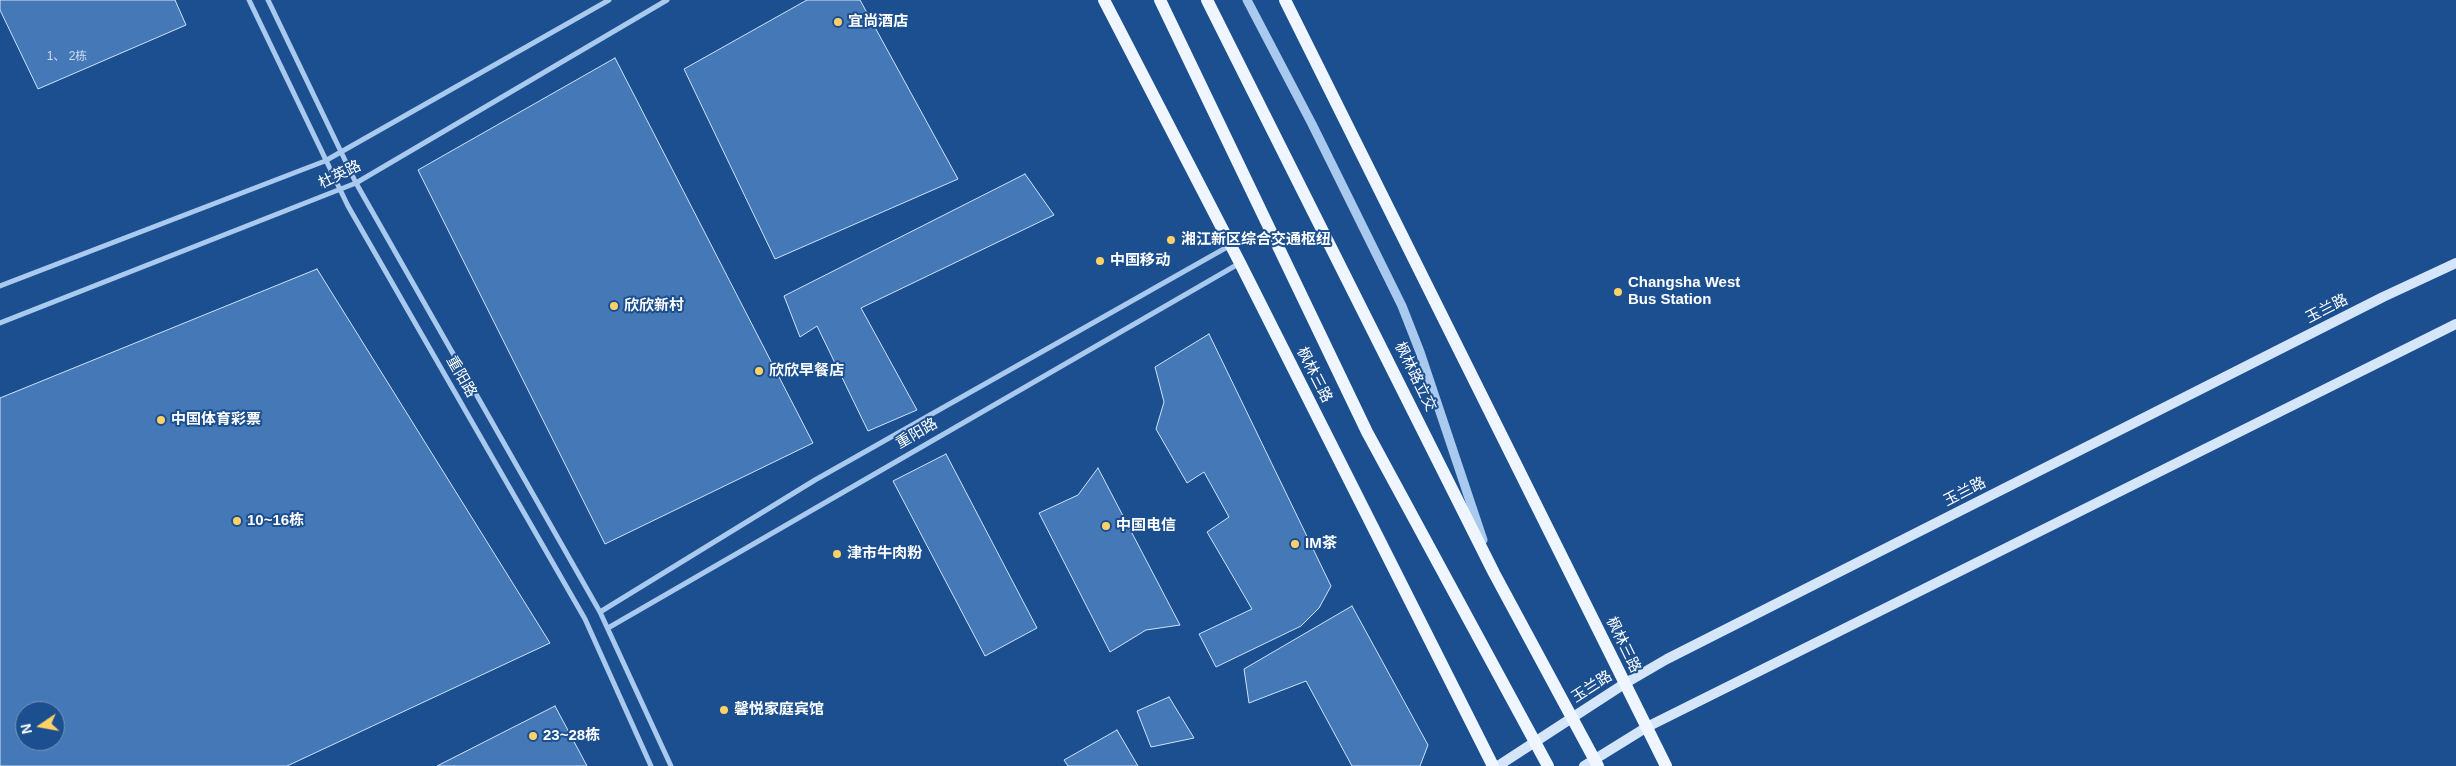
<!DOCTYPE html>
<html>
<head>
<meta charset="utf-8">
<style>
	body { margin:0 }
	#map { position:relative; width:2456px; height:766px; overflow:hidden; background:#1b4f8f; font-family:Helvetica,sans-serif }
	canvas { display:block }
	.north { position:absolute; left:15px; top:701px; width:50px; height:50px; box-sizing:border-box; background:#1b4f8f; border:1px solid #7695bc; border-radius:50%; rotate:258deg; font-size:14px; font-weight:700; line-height:20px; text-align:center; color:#fff }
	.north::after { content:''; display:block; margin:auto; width:18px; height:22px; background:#ffd166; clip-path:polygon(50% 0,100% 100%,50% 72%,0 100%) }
</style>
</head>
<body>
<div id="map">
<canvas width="2456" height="766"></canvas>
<div class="north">N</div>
</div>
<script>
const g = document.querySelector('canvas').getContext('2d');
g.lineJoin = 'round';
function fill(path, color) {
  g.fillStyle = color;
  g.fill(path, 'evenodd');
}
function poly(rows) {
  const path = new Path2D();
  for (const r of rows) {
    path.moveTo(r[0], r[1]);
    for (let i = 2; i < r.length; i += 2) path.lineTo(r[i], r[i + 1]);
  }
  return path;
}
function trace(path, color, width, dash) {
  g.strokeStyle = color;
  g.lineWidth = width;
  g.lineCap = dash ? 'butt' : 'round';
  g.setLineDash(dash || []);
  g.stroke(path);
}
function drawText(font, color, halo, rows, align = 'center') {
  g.font = font + ' Helvetica,"Noto Sans SC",sans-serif';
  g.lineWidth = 4;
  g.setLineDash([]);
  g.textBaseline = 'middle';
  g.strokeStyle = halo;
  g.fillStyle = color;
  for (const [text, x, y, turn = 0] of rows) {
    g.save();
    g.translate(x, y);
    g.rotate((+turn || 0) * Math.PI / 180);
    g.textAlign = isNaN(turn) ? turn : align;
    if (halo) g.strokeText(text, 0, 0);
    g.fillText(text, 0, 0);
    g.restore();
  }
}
const building = poly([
	[0,0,175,0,186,25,38,89,0,10,0,0],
	[807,0,860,0,958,179,775,259,684,69,807,0],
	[615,58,813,443,605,544,418,170,615,58],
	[1025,174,1054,215,861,308,917,410,868,431,817,326,800,337,784,296,1025,174],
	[317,269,550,643,287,766,0,766,0,398,317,269],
	[25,711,55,711,55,741,25,741,25,711],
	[1209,334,1331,586,1319,608,1301,626,1216,667,1199,634,1252,609,1207,532,1229,517,1204,472,1187,483,1156,429,1164,402,1155,367,1209,334],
	[946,454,1037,628,985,656,893,481,946,454],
	[1098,468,1180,625,1146,630,1110,652,1039,513,1078,495,1098,468],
	[1352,606,1428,745,1420,766,1352,766,1306,681,1249,703,1244,669,1352,606],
	[1169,697,1194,738,1151,747,1137,711,1169,697],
	[555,706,587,766,437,766,555,706],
	[1117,730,1138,766,1068,766,1064,760,1117,730]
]);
fill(building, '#4478b7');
trace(building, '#cfe3fa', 1);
trace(poly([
	[249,0,348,206,585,619,651,766],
	[268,0,356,183,600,612,671,766],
	[0,286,325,161,609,0],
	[0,323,356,183,667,0],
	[600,612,815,480,1229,246],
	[608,628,1240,263]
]), '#a9c9ee', 5);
trace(poly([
	[1247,0,1312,124,1402,306,1420,352,1483,540]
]), '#a9c9ee', 9);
trace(poly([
	[1498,766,1624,684,1667,659,2383,297,2456,263],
	[1584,766,1647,727,2456,324]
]), '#d6e6fa', 10);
trace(poly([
	[1104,0,1240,263,1493,766],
	[1285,0,1666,766]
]), '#f0f6ff', 12);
trace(poly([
	[1160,0,1367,432,1548,766],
	[1207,0,1494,573,1598,766]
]), '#f0f6ff', 12);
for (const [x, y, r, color] of [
	[838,22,5,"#ffd166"],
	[1171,240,5,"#ffd166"],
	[1100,261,5,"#ffd166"],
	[1618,292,5,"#ffd166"],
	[614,306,5,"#ffd166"],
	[759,371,5,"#ffd166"],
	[161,420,5,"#ffd166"],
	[237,521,5,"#ffd166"],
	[1106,526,5,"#ffd166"],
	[1295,544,5,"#ffd166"],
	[837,554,5,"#ffd166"],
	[724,710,5,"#ffd166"],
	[533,736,5,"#ffd166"]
]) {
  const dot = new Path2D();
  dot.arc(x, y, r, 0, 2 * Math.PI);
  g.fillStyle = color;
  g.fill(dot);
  trace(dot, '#1b4f8f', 2);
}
drawText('12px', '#d0dded', null, [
	["1、 2栋",67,57]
]);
drawText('bold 15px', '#fff', '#1b4f8f', [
	["宜尚酒店",848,22],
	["湘江新区综合交通枢纽",1181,240],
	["中国移动",1110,261],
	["Changsha West",1628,283],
	["Bus Station",1628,300],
	["欣欣新村",624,306],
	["欣欣早餐店",769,371],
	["中国体育彩票",171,420],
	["10~16栋",247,521],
	["中国电信",1116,526],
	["IM茶",1305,544],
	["津市牛肉粉",847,554],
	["馨悦家庭宾馆",734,710],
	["23~28栋",543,736]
], 'left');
drawText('15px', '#fff', '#1b4f8f', [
	["杜英路",340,175,-26],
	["玉兰路",2327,309,-27],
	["枫林三路",1314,375,63],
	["重阳路",461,377,60],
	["枫林路立交",1415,377,64],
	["重阳路",917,434,-30],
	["玉兰路",1965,492,-27],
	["枫林三路",1623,645,64],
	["玉兰路",1592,687,-33]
]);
</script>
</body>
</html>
